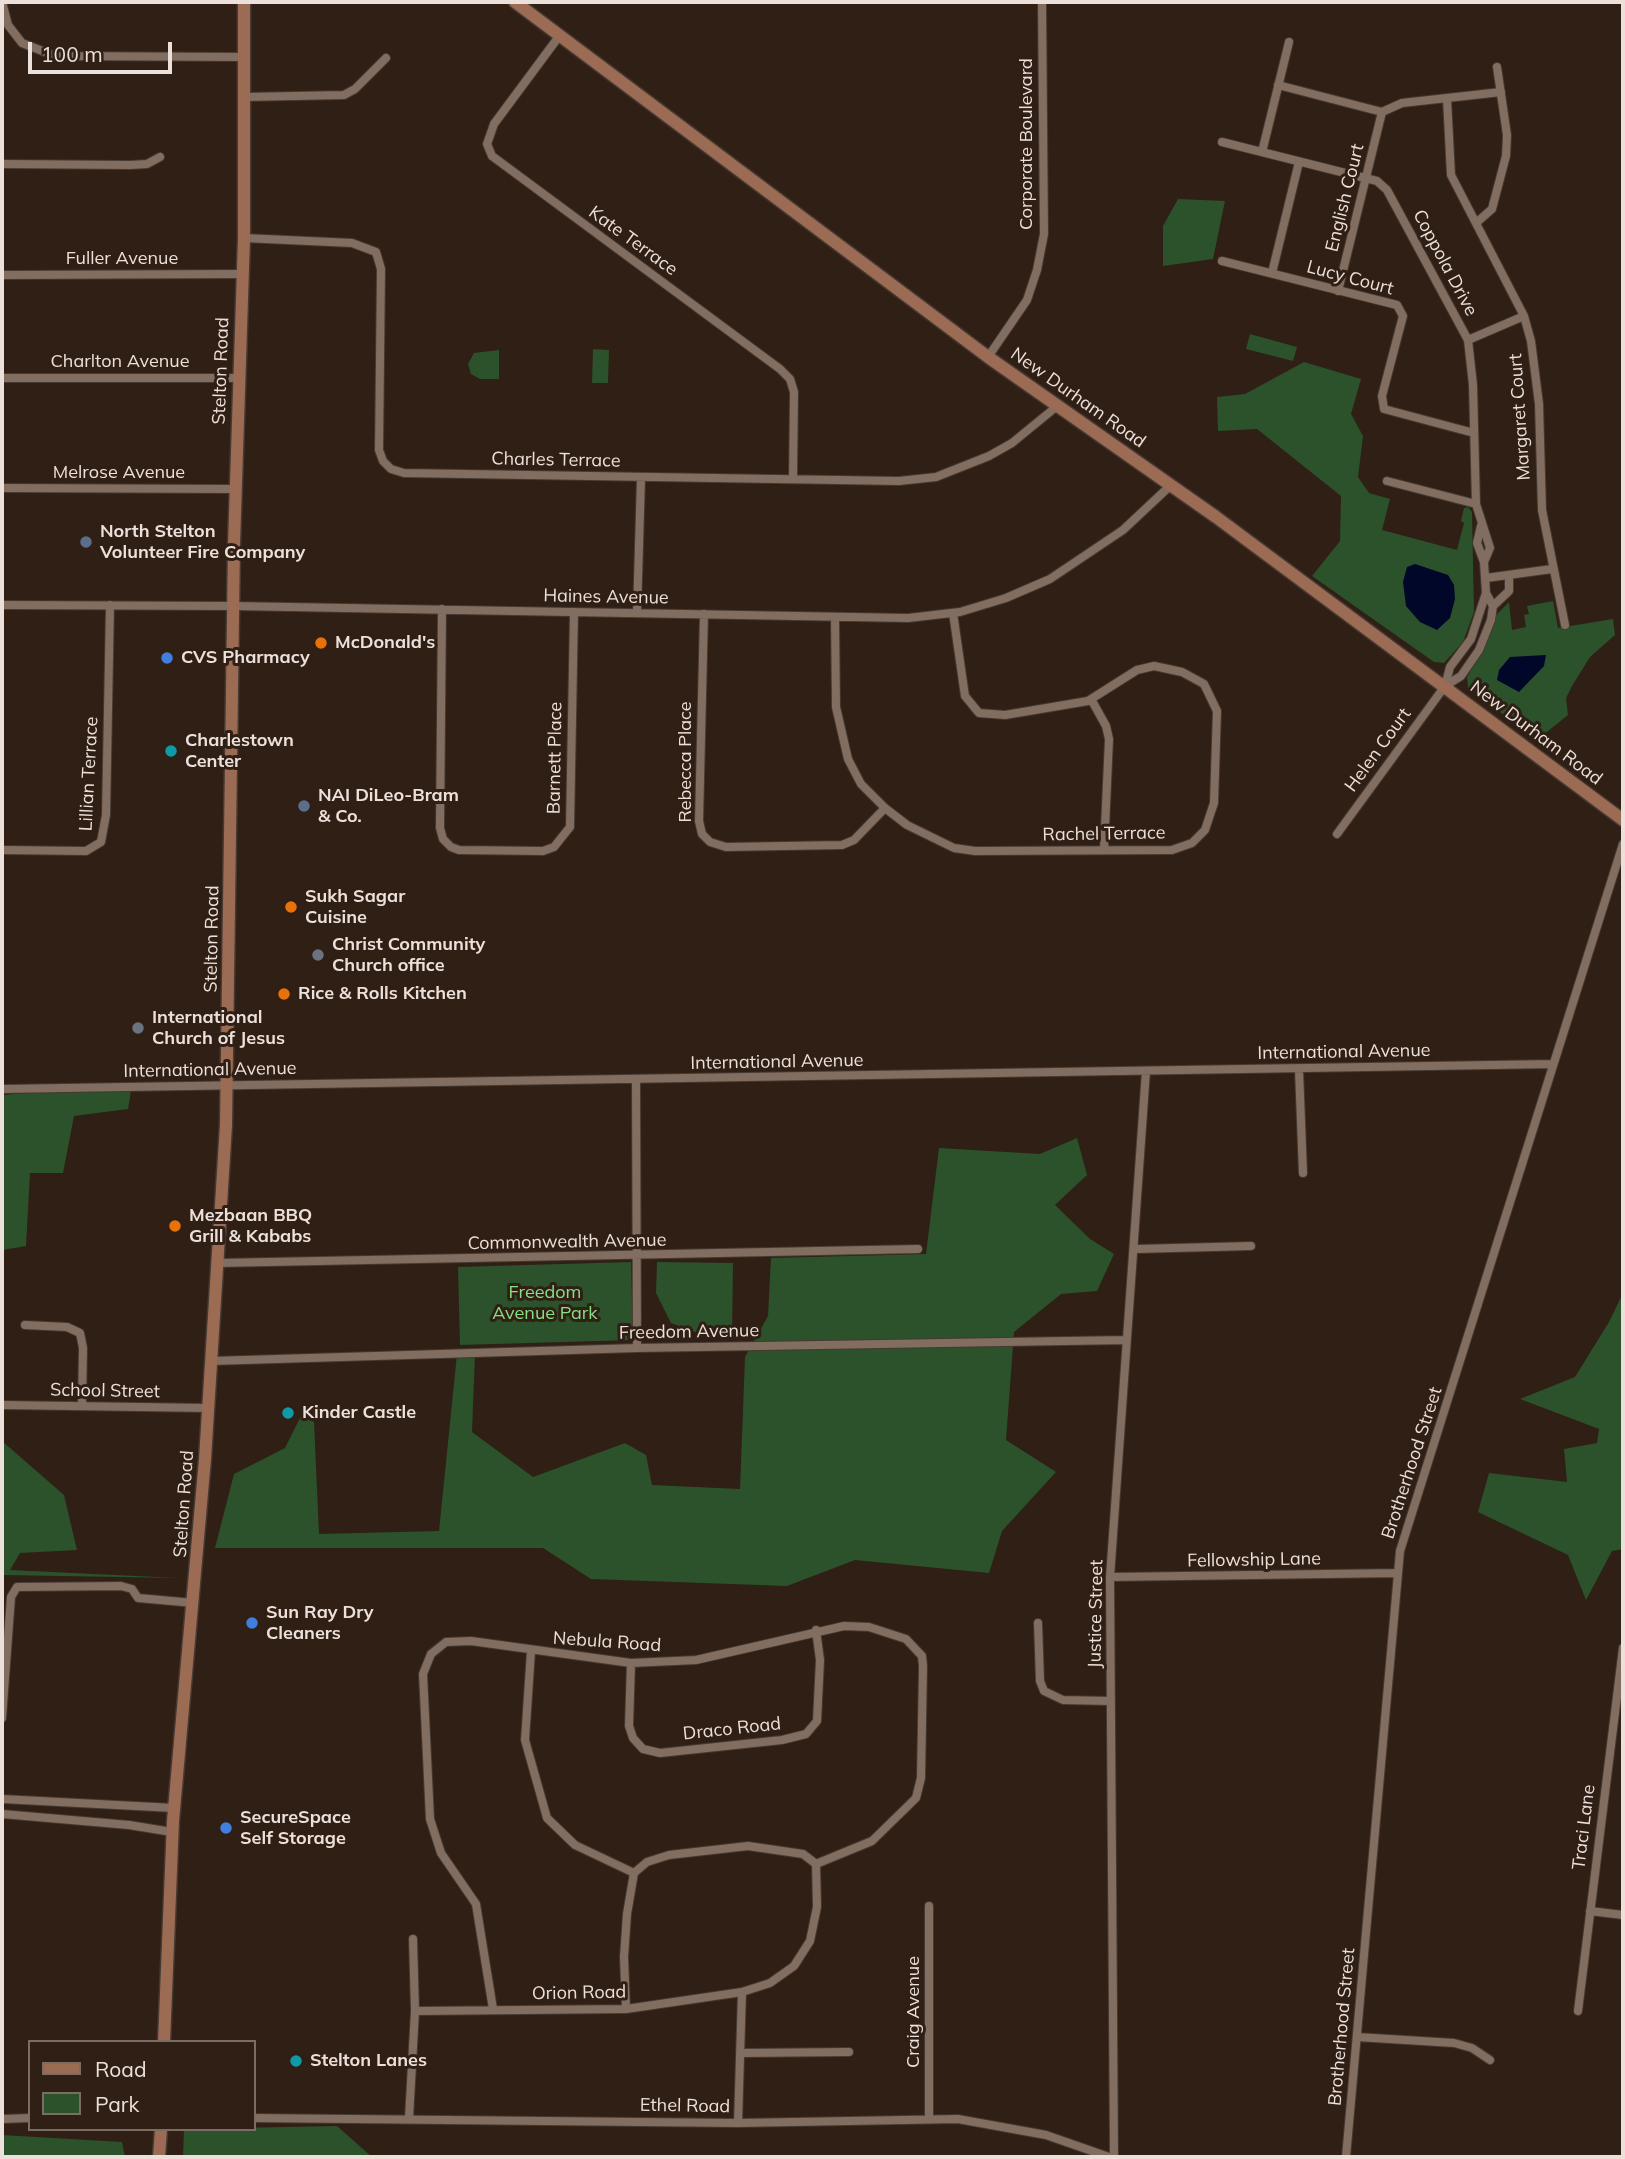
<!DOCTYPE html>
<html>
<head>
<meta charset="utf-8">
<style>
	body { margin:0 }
	#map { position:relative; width:1625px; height:2159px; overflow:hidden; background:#2f1f15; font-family:Mulish,sans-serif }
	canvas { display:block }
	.frame { position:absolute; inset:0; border:4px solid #ece0da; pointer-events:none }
	.legend { position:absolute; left:28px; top:2040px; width:228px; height:91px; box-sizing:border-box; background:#2f1f15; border:2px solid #7b6c64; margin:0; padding:9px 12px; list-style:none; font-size:21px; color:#ece0da }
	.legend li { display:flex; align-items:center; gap:14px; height:35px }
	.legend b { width:35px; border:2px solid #7b6c64 }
	.scale { position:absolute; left:28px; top:42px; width:144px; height:32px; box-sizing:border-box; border:4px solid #ece0da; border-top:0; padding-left:9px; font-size:21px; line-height:24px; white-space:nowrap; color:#ece0da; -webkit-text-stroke:5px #2f1f15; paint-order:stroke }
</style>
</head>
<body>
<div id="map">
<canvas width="1625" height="2159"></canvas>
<div class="frame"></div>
<ul class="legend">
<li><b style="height:9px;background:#9c6b53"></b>Road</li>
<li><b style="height:19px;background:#2b522a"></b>Park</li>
</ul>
<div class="scale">100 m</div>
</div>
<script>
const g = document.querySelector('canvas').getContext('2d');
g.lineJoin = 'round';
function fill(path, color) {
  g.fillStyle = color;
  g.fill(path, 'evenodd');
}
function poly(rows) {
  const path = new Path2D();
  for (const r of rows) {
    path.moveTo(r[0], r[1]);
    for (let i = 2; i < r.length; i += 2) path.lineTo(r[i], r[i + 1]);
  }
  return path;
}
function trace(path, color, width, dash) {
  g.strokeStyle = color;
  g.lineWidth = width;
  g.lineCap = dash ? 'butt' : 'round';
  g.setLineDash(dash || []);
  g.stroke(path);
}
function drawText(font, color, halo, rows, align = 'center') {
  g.font = font + ' Mulish,sans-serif';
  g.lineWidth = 6;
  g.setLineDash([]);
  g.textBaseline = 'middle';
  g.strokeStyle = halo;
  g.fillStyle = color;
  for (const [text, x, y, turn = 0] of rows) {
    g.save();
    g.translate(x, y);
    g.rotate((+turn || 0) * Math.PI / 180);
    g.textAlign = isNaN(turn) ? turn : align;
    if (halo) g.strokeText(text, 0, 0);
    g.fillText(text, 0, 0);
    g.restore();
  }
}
fill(poly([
	[1178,199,1225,201,1213,259,1163,266,1163,226],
	[1250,334,1297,347,1293,361,1246,349],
	[593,349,609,350,608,383,592,383],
	[499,350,499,379,480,379,471,374,468,364,474,353],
	[1304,362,1361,379,1351,414,1363,436,1358,477,1369,493,1390,499,1382,530,1457,550,1464,523,1461,521,1464,508,1468,507,1472,512,1474,612,1463,642,1444,663,1434,662,1312,576,1340,541,1341,496,1257,429,1218,431,1217,397,1245,394],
	[1553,601,1558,628,1613,619,1615,635,1590,657,1572,686,1566,698,1568,715,1537,740,1468,688,1467,677,1487,642,1495,616,1509,602,1512,630,1526,627,1524,615,1529,614,1527,606],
	[132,1085,128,1109,74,1116,63,1173,30,1173,26,1246,2,1250,2,1095],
	[1077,1138,1087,1175,1055,1205,1090,1239,1114,1254,1097,1291,1061,1294,1014,1332,1006,1440,1056,1472,1002,1531,989,1573,855,1560,787,1586,591,1579,543,1548,215,1548,234,1474,285,1448,301,1416,314,1422,319,1534,439,1531,457,1354,475,1354,472,1432,533,1477,625,1443,646,1455,652,1485,740,1489,745,1357,768,1316,771,1258,926,1254,939,1148,1040,1154],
	[631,1262,633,1340,460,1345,458,1267],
	[657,1262,733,1263,732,1337,706,1336,671,1323,656,1293],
	[1623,1293,1623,1549,1612,1551,1586,1600,1568,1555,1478,1512,1489,1473,1567,1482,1564,1449,1597,1443,1599,1429,1520,1399,1575,1377,1609,1322],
	[2,1441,64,1495,77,1550,20,1553,10,1570,178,1578,2,1575],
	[337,2126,372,2157,183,2157,184,2129],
	[2,2135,122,2142,125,2157,2,2157]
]), '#2b522a');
fill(poly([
	[1415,564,1448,575,1454,585,1455,599,1450,618,1437,630,1420,622,1406,606,1403,582,1407,567],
	[1546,655,1544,666,1519,692,1497,680,1499,670,1510,657]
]), '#000729');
const minor = poly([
	[2,2,8,25,22,43,55,56,245,57],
	[560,35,494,124,487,144,492,156,780,369,790,379,794,392,793,479],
	[1278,85,1382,112],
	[244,97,344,95,355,89,386,58],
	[1447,99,1451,175,1524,316,1531,341,1539,404,1542,510,1565,625],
	[1382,112,1402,103,1501,92],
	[1222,142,1377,181,1387,190,1468,340,1473,385,1476,504,1490,548,1484,562],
	[1262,152,1289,42],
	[2,164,130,165,147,164,160,157],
	[1476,223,1492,209,1506,156,1507,135,1497,67],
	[244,238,352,243,376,252,381,269,379,450,383,461,391,469,404,473,899,481,936,477,989,456,1012,443,1056,407],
	[1222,261,1397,305,1403,316,1382,396,1384,409,1474,433],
	[1272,273,1299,162],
	[2,275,242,274],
	[1338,291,1382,112],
	[1468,340,1524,316],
	[988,357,1027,300,1037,270,1044,234,1042,2],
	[2,378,239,378],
	[1387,481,1476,504],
	[2,488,236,489],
	[1486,578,1552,569],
	[2,605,233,606,908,618,960,612,1006,598,1050,579,1123,530,1171,485],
	[1493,606,1509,591,1509,577],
	[442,609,440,828,443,839,451,847,459,850,543,851,554,847,570,827,574,612],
	[637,613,641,478],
	[704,614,699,821,702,834,710,842,726,847,842,845,854,840,885,808],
	[835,617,836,707,848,759,861,784,885,808,907,825,954,848,975,851,1172,850,1192,843,1205,830,1214,803,1217,711,1204,684,1182,672,1154,666,1137,670,1088,701,1005,715,979,713,965,696,953,613],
	[1445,686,1461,676,1479,650,1491,620,1493,606,1486,593,1484,562,1477,543,1481,526],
	[1091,699,1106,726,1109,739,1104,850],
	[1337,834,1445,686,1450,667,1471,639,1486,593],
	[2,850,86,851,101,842,106,815,110,605],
	[1299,1070,1303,1173],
	[636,1080,637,1348],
	[2,1089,1553,1064],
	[1136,1249,1251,1246],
	[218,1263,918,1249],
	[25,1325,67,1327,80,1333,83,1348,82,1406],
	[211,1361,637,1348,1126,1340],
	[2,1405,208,1408],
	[1110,1577,1398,1573],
	[1038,1623,1040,1681,1044,1691,1063,1700,1111,1701],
	[531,1651,525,1740,547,1818,575,1845,634,1873],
	[631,1663,629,1726,633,1738,643,1749,660,1753,782,1740,806,1734,817,1721,820,1660,816,1630],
	[2,1718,11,1597,17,1587,121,1586,132,1589,138,1598,194,1603],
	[2,1799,174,1808],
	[2,1814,129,1825,172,1832],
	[1590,1911,1623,1915],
	[493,2009,476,1904,441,1853,430,1819,423,1674,431,1654,446,1642,471,1641,631,1663,696,1660,844,1626,869,1627,906,1639,922,1656,923,1666,921,1778,916,1798,872,1841,816,1864],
	[626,2009,624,1957,627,1914,634,1873,647,1862,669,1855,748,1846,803,1854,816,1864],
	[415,2011,626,2009,742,1992,770,1983,794,1966,810,1941,817,1907,816,1864],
	[1578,2011,1623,1648],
	[1357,2037,1454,2043,1472,2048,1490,2060],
	[741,2053,849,2052],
	[254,2118,738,2123,958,2119,1046,2135,1109,2157],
	[409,2118,415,2011,413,1939],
	[2,2119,30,2118],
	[929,2119,929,1906],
	[738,2123,742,1992],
	[1114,2157,1110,1577,1146,1071],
	[1346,2157,1400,1551,1623,844]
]);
const secondary = poly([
	[515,2,988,357,1216,517,1623,820],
	[164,2042,173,1821,205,1459,226,1125,234,544,244,238,244,2],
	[159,2157,161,2129]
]);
trace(minor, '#463832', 10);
trace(secondary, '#463832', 15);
trace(minor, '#826d61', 8);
trace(secondary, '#9c6b53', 12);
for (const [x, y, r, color] of [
	[86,542,7,"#5c6f8a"],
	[321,643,7,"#e8710a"],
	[167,658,7,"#3f7fe0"],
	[171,751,7,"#0f9aa8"],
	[304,806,7,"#5c6f8a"],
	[291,907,7,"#e8710a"],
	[318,955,7,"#6b7280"],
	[284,994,7,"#e8710a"],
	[138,1028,7,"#6b7280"],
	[175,1226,7,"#e8710a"],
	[288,1413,7,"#0f9aa8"],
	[252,1623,7,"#3f7fe0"],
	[226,1828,7,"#3f7fe0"],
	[296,2061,7,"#0f9aa8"]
]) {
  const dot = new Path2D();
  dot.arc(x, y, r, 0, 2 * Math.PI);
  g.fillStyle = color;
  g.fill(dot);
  trace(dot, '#2f1f15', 2.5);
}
drawText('18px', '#ece0da', '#2f1f15', [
	["Corporate Boulevard",1027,144,-90],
	["English Court",1345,198,-76],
	["Kate Terrace",633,241,36],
	["Fuller Avenue",122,259],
	["Coppola Drive",1445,263,62],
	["Lucy Court",1350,278,15],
	["Charlton Avenue",120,362],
	["Stelton Road",221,371,-88],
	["New Durham Road",1078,398,35],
	["Margaret Court",1520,417,-94],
	["Charles Terrace",556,460,1],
	["Melrose Avenue",119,473],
	["Haines Avenue",606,597,1],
	["New Durham Road",1536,733,37],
	["Helen Court",1378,750,-54],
	["Barnett Place",555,758,-89],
	["Rebecca Place",686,762,-90],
	["Lillian Terrace",89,774,-87],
	["Rachel Terrace",1104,834,-1],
	["Stelton Road",212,939,-89],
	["International Avenue",1344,1052,-1],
	["International Avenue",777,1062,-1],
	["International Avenue",210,1070,-1],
	["Commonwealth Avenue",567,1242,-1],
	["Freedom Avenue",689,1332,-1],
	["School Street",105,1391,1],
	["Brotherhood Street",1412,1463,-72],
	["Stelton Road",184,1504,-86],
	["Fellowship Lane",1254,1560,-1],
	["Justice Street",1096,1614,-89],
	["Nebula Road",607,1642,4],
	["Draco Road",732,1729,-6],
	["Traci Lane",1584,1827,-83],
	["Orion Road",579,1993,-1],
	["Craig Avenue",914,2012,-90],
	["Brotherhood Street",1342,2027,-85],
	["Ethel Road",685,2106,1]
]);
drawText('bold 18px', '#ece0da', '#2f1f15', [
	["North Stelton",100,532],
	["Volunteer Fire Company",100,553],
	["McDonald's",335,643],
	["CVS Pharmacy",181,658],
	["Charlestown",185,741],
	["Center",185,762],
	["NAI DiLeo-Bram",318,796],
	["& Co.",318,817],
	["Sukh Sagar",305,897],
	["Cuisine",305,918],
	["Christ Community",332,945],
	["Church office",332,966],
	["Rice & Rolls Kitchen",298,994],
	["International",152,1018],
	["Church of Jesus",152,1039],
	["Mezbaan BBQ",189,1216],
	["Grill & Kababs",189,1237],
	["Kinder Castle",302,1413],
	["Sun Ray Dry",266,1613],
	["Cleaners",266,1634],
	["SecureSpace",240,1818],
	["Self Storage",240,1839],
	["Stelton Lanes",310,2061]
], 'left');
drawText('18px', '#86e183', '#2f1f15', [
	["Freedom",545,1293],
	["Avenue Park",545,1314]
]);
</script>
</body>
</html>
